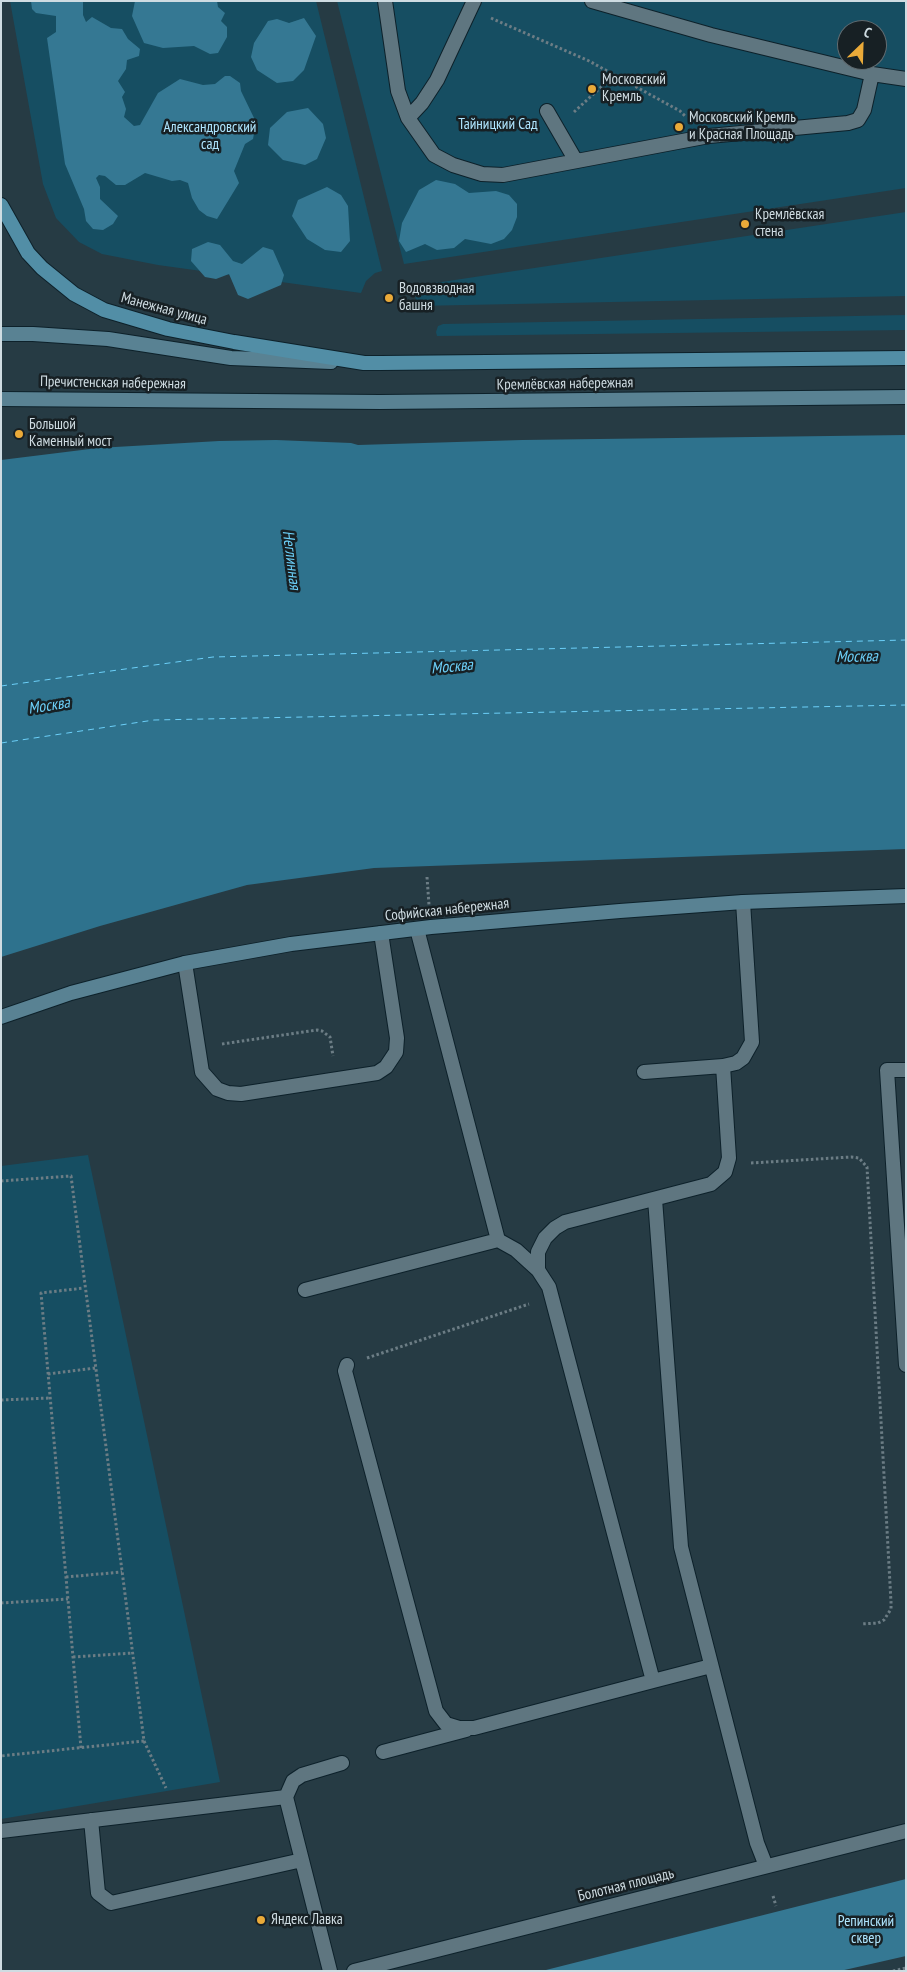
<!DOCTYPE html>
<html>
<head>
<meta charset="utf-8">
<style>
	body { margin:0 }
	#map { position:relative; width:907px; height:1972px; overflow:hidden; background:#263b44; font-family:"PT Sans Narrow",sans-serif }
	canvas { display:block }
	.frame { position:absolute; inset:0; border:2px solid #cfdce2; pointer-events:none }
	.north { position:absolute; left:837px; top:20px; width:50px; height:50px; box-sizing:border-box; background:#172024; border:1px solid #616b70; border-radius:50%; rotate:24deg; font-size:14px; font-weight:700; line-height:20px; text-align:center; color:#cfdce2 }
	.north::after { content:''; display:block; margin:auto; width:18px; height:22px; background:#eaaa39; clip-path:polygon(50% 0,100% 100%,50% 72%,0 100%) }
</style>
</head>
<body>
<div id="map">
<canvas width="907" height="1972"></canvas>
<div class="frame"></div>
<div class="north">С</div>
</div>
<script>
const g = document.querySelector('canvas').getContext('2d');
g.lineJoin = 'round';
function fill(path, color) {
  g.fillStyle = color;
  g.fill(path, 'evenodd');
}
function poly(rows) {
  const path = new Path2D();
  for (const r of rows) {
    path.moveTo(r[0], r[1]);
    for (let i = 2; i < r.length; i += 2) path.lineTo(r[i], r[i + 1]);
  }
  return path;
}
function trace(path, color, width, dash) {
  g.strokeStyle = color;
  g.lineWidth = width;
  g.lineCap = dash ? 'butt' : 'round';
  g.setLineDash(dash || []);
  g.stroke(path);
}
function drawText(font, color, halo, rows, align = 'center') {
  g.font = font + ' "PT Sans Narrow",sans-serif';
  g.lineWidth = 5;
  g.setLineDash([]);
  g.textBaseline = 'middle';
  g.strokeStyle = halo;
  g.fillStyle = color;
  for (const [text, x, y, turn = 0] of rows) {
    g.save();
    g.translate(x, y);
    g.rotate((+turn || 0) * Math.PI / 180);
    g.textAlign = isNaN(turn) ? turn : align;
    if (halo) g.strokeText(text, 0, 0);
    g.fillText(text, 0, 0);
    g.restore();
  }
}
fill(poly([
	[10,1,316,1,382,271,375,273,366,281,361,293,158,265,102,254,79,242,56,218,43,184],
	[337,1,906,1,906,188,404,264],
	[847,30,877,30,877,60,847,60],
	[906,212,906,296,416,306,415,286],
	[906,315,906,330,437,336,436,332,438,326,443,324],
	[88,1155,220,1782,1,1819,1,1166]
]), '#164e62');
fill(poly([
	[31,1,83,1,83,15,86,22,92,17,111,28,122,29,128,39,140,49,139,56,127,60,126,69,118,81,125,92,122,97,126,109,124,117,134,126,140,125,158,93,180,79,203,85,215,84,225,76,230,76,240,83,241,91,255,120,255,128,253,139,245,144,234,171,239,183,217,219,207,216,199,210,192,198,188,183,180,180,172,181,145,173,125,185,116,185,105,176,99,175,96,178,100,187,100,199,118,216,113,224,103,230,93,229,86,221,84,209,65,164,47,38,56,32,56,16,36,13,32,9],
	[135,1,217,1,218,7,225,13,221,21,227,27,227,37,218,53,210,54,194,46,163,48,144,43,132,16],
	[304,18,316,36,304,70,293,81,277,83,257,70,251,57,254,43,268,21,277,19,289,23],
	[308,108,323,124,326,138,317,159,305,165,283,160,268,145,270,128,287,112],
	[436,180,455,184,469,193,496,191,509,195,517,204,517,217,512,230,504,239,491,244,465,239,454,248,437,250,425,244,406,252,399,241,402,223,419,190],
	[327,187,341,195,348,206,350,241,341,252,325,250,307,239,292,216,298,200],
	[208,242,220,245,233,261,242,264,263,247,273,250,284,275,281,285,248,299,238,295,229,274,216,279,205,277,191,261,192,249],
	[906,1879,906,1956,840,1971,542,1971]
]), '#357893');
fill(poly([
	[906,435,906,849,374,868,247,885,100,926,1,957,1,460,98,448,219,441,276,440,351,443,358,445,522,440]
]), '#2e728d');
trace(poly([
	[1,686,213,657,906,640],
	[1,743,154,720,906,705]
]), '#6cd0f9', 1, [6, 5]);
const service = poly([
	[385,1,398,91,408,118,434,155,453,165,482,174,503,175,709,136,848,123,858,120,864,110,872,74],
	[592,1,711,35,872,74,906,79],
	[547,111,576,161],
	[408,118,422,103,437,80,474,1],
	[417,929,498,1240],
	[185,963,202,1072,217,1089,228,1093,241,1094,377,1073,386,1067,396,1052,397,1038,381,933],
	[906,1070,887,1070,906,1365],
	[644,1072,723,1066],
	[655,1199,681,1547,757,1843,766,1866],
	[538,1270,538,1252,545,1238,555,1228,565,1222,711,1184,725,1172,729,1158,723,1066,736,1063,743,1058,752,1042,743,902],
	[305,1290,498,1240,516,1250,538,1270,549,1287,653,1681,474,1728,459,1728,446,1724,436,1711,345,1371,347,1365],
	[653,1681,711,1666],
	[383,1752,466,1730],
	[91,1820,98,1893,111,1903,302,1860],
	[1,1831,286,1797],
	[330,1971,286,1797,293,1781,302,1775,342,1763]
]);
const tertiary = poly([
	[354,1971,906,1831]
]);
const secondary = poly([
	[1,334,33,334,108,339,231,358,331,362],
	[1,399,380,402,906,397],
	[1,1017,71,993,185,963,291,944,431,927,620,911,743,902,906,896]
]);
const primary = poly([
	[1,205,28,253,42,268,74,294,104,310,168,329,234,342,364,363,381,363,906,358]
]);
trace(service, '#0d212a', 16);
trace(tertiary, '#0d212a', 16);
trace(secondary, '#0d212a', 16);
trace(primary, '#0d212a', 16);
trace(poly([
	[491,18,589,61,680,111,686,117],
	[574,112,614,75],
	[427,877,429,905],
	[222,1044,317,1030,322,1031,330,1037,333,1056],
	[751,1163,851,1157,859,1158,867,1167,891,1602,891,1609,884,1620,878,1623,861,1624],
	[1,1181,71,1176,144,1741,1,1756],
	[367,1358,529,1304],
	[48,1374,95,1368],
	[1,1400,50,1398],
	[66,1577,122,1572],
	[1,1603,68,1599],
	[73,1657,133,1653],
	[144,1741,166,1788],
	[81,1748,41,1293,84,1288],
	[773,1896,776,1906],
	[893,1971,906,1968]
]), '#6c7d85', 3, [2.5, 2.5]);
trace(service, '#5f7680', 14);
trace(tertiary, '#5f7680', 14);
trace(secondary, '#598293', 14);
trace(primary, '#528ea6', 14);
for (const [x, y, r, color] of [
	[592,89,5,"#eaaa39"],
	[679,127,5,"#eaaa39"],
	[745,224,5,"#eaaa39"],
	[389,298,5,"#eaaa39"],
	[19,434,5,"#eaaa39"],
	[261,1920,5,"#eaaa39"]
]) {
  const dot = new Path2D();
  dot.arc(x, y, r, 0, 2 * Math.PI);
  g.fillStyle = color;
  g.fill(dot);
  trace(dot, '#172024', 2);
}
drawText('15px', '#cfdce2', '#172024', [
	["Московский",602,80],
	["Кремль",602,97],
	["Московский Кремль",689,118],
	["и Красная Площадь",689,135],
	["Кремлёвская",755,215],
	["стена",755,232],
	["Водовзводная",399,289],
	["башня",399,306],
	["Большой",29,425],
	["Каменный мост",29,442],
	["Яндекс Лавка",271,1920]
], 'left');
drawText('15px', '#afe6ff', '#172024', [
	["Тайницкий Сад",498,125],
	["Александровский",210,128],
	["сад",210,145],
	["Репинский",866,1922],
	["сквер",866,1939]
]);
drawText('15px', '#cfdce2', '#172024', [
	["Манежная улица",164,309,15],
	["Пречистенская набережная",113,383,1],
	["Кремлёвская набережная",565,384,-1],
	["Софийская набережная",447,910,-6],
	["Болотная площадь",626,1885,-14]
]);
drawText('italic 16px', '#6cd0f9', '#172024', [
	["Неглинная",291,560,83],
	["Москва",857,657,-1],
	["Москва",452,667,-5],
	["Москва",49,706,-9]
]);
</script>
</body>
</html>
